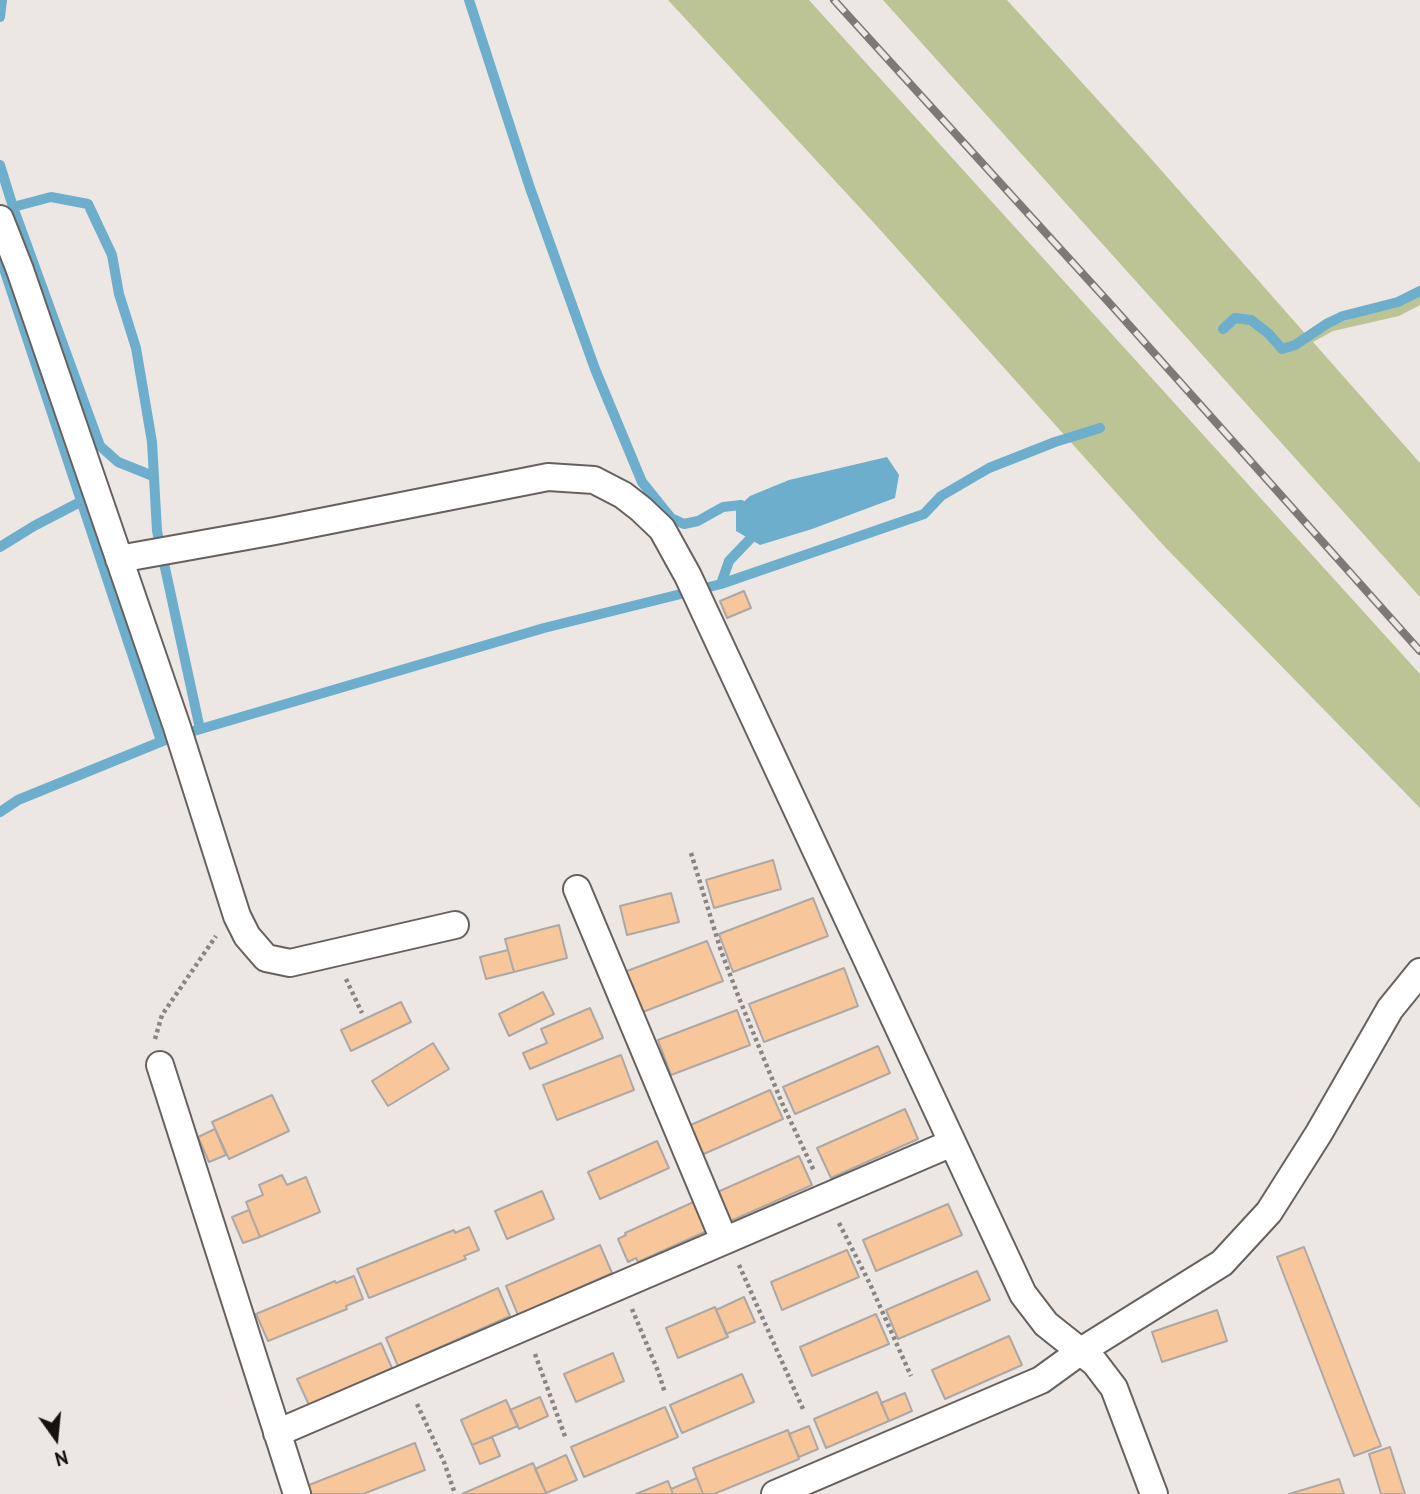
<!DOCTYPE html>
<html>
<head>
<meta charset="utf-8">
<style>
	body { margin:0 }
	#map { position:relative; width:1420px; height:1494px; overflow:hidden; background:#ece7e3; font-family:"PT Sans",sans-serif }
	canvas { display:block }
	.north { position:absolute; left:21px; top:1403px; width:70px; height:70px; -webkit-text-stroke:5px #ece7e3; paint-order:stroke; rotate:165deg; font-size:19px; font-weight:700; line-height:28px; text-align:center; color:#151312 }
	.north::after { content:''; display:block; margin:auto; width:24px; height:32px; background:#151312; clip-path:polygon(50% 0,100% 100%,50% 72%,0 100%) }
</style>
</head>
<body>
<div id="map">
<canvas width="1420" height="1494"></canvas>
<div class="north">N</div>
</div>
<script>
const g = document.querySelector('canvas').getContext('2d');
g.lineJoin = 'round';
function fill(path, color) {
  g.fillStyle = color;
  g.fill(path, 'evenodd');
}
function poly(rows) {
  const path = new Path2D();
  for (const r of rows) {
    path.moveTo(r[0], r[1]);
    for (let i = 2; i < r.length; i += 2) path.lineTo(r[i], r[i + 1]);
  }
  return path;
}
function trace(path, color, width, dash) {
  g.strokeStyle = color;
  g.lineWidth = width;
  g.lineCap = dash ? 'butt' : 'round';
  g.setLineDash(dash || []);
  g.stroke(path);
}
fill(poly([
	[668,0,809,0,1420,674,1420,808,1164,546,874,223],
	[883,0,1007,0,1146,153,1309,338,1329,327,1355,317,1402,305,1420,295,1420,305,1399,316,1333,331,1313,342,1420,463,1420,597]
]), '#bcc395');
fill(poly([
	[887,457,899,475,895,498,812,529,760,545,736,531,736,509,750,496,789,480]
]), '#6caecc');
trace(poly([
	[469,0,530,188,595,369,642,482,671,518,684,524,698,521,723,507,741,505],
	[0,17,2,0],
	[0,165,13,207,100,446,118,462,153,476],
	[13,207,51,197,88,204,112,255,119,294,136,348,152,442,157,531,200,729],
	[0,257,161,741],
	[1223,329,1235,318,1251,320,1269,334,1282,349,1295,345,1328,323,1343,316,1398,302,1420,291],
	[0,547,34,526,82,501],
	[721,584,729,561,750,539],
	[0,812,18,800,170,738,544,628,721,584,924,514,941,496,989,468,1055,442,1100,428]
]), '#6caecc', 10);
const building = poly([
	[744,591,751,608,727,618,720,601,744,591],
	[773,860,781,889,714,908,706,880,773,860],
	[671,893,679,922,627,935,620,906,671,893],
	[813,898,828,936,733,972,719,934,813,898],
	[559,925,567,958,514,972,505,939,559,925],
	[707,941,723,981,635,1015,619,974,707,941],
	[508,950,514,972,486,979,480,957,508,950],
	[844,968,858,1006,764,1042,749,1004,844,968],
	[543,992,554,1014,509,1036,499,1014,543,992],
	[401,1002,411,1022,351,1051,341,1030,401,1002],
	[590,1008,603,1038,530,1069,523,1053,547,1043,541,1029,590,1008],
	[737,1010,750,1045,671,1075,658,1040,737,1010],
	[433,1043,449,1069,388,1106,372,1081,433,1043],
	[878,1046,890,1073,795,1114,783,1087,878,1046],
	[621,1055,634,1090,557,1120,543,1085,621,1055],
	[770,1090,783,1119,697,1157,684,1128,770,1090],
	[272,1095,289,1131,229,1159,212,1122,272,1095],
	[905,1109,918,1139,831,1178,817,1148,905,1109],
	[215,1129,226,1155,209,1162,198,1137,215,1129],
	[657,1141,669,1168,600,1199,588,1172,657,1141],
	[799,1156,812,1185,726,1223,713,1194,799,1156],
	[282,1175,287,1185,306,1177,320,1212,260,1237,246,1202,263,1195,259,1185,282,1175],
	[542,1191,554,1219,507,1239,495,1211,542,1191],
	[698,1200,711,1229,638,1262,636,1258,628,1262,618,1239,626,1235,625,1233,698,1200],
	[948,1204,962,1235,876,1271,863,1240,948,1204],
	[249,1210,260,1237,243,1243,232,1217,249,1210],
	[469,1227,479,1250,464,1256,466,1259,369,1298,357,1269,454,1230,455,1233,469,1227],
	[600,1245,612,1273,518,1315,506,1286,600,1245],
	[1304,1247,1381,1446,1354,1456,1277,1257,1304,1247],
	[847,1250,859,1277,782,1310,771,1282,847,1250],
	[977,1271,990,1300,898,1339,886,1310,977,1271],
	[354,1276,363,1299,346,1306,347,1309,268,1341,256,1314,335,1281,336,1283,354,1276],
	[498,1288,510,1316,398,1366,386,1338,498,1288],
	[744,1297,755,1322,726,1334,716,1310,744,1297],
	[715,1307,728,1337,678,1358,666,1328,715,1307],
	[1217,1310,1227,1341,1162,1362,1152,1332,1217,1310],
	[876,1314,889,1344,812,1376,800,1347,876,1314],
	[1009,1336,1022,1365,945,1399,932,1370,1009,1336],
	[381,1343,392,1368,309,1405,297,1379,381,1343],
	[613,1353,624,1381,576,1402,564,1374,613,1353],
	[742,1374,754,1402,682,1433,670,1405,742,1374],
	[877,1392,889,1421,826,1448,814,1419,877,1392],
	[905,1393,912,1411,889,1421,881,1403,905,1393],
	[540,1397,548,1416,519,1429,510,1410,540,1397],
	[506,1400,518,1426,472,1445,461,1420,506,1400],
	[665,1407,678,1437,584,1477,571,1447,665,1407],
	[809,1426,818,1449,799,1457,789,1434,809,1426],
	[788,1430,799,1459,714,1494,703,1494,693,1468,788,1430],
	[492,1437,500,1456,480,1464,472,1445,492,1437],
	[415,1443,425,1470,363,1494,307,1494,304,1487,415,1443],
	[1390,1447,1405,1494,1381,1494,1369,1454,1390,1447],
	[566,1455,577,1480,546,1493,535,1469,566,1455],
	[533,1463,546,1493,543,1494,462,1494,533,1463],
	[697,1478,703,1494,673,1494,671,1489,697,1478],
	[1339,1479,1344,1494,1289,1494,1339,1479],
	[668,1481,673,1494,636,1494,668,1481]
]);
fill(building, '#f8c69b');
trace(building, '#ada8a5', 2);
const minor = poly([
	[0,219,20,270,177,727,237,916,247,936,266,958,290,963,455,925],
	[119,559,275,531,548,477,594,480,623,495,641,509,662,529,688,576,1023,1294,1046,1324,1095,1363,1114,1388,1154,1494],
	[577,889,724,1240],
	[160,1065,297,1494],
	[277,1433,952,1143],
	[775,1494,1041,1380,1081,1351,1222,1263,1269,1212,1319,1133,1390,1009,1420,972]
]);
trace(minor, '#66615e', 30);
trace(poly([
	[691,853,721,951,739,998,782,1103,814,1171],
	[346,979,362,1013],
	[155,1039,162,1015,216,936],
	[839,1223,870,1284,911,1376],
	[739,1265,803,1409],
	[632,1309,658,1371,665,1393],
	[535,1354,566,1439],
	[417,1404,444,1462,454,1491]
]), '#898583', 4.5, [3.5, 3.5]);
trace(minor, '#fff', 26);
const rail = poly([
	[834,0,1113,307,1420,651]
]);
trace(rail, '#7c7976', 8);
trace(rail, '#ece7e3', 5, [16]);
</script>
</body>
</html>
